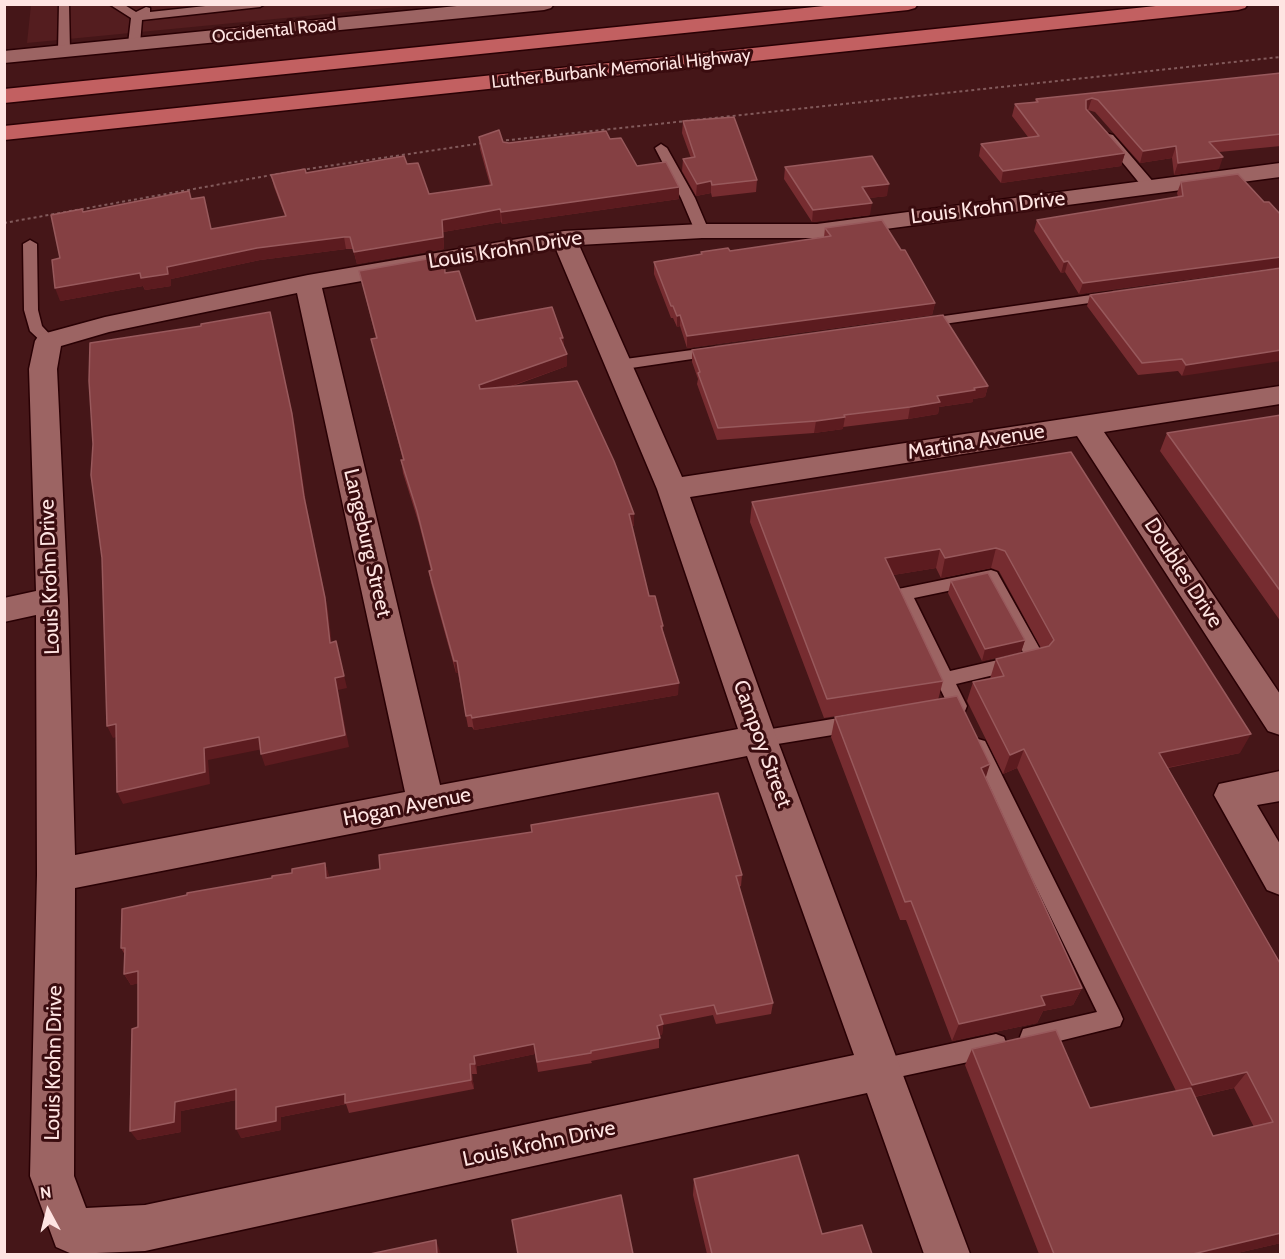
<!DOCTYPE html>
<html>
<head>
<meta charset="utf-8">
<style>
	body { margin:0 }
	#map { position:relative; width:1285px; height:1259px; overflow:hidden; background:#451618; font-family:Cabin,sans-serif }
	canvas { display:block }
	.frame { position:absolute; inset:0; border:6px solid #fee4e2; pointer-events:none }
	.north { position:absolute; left:18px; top:1181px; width:60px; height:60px; -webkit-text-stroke:4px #3a0c0f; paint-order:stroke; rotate:353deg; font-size:16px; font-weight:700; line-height:24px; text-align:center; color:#fee4e2 }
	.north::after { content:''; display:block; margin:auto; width:21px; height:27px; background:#fee4e2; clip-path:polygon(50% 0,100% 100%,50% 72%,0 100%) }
</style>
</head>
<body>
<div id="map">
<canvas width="1285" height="1259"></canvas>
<div class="frame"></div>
<div class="north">N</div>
</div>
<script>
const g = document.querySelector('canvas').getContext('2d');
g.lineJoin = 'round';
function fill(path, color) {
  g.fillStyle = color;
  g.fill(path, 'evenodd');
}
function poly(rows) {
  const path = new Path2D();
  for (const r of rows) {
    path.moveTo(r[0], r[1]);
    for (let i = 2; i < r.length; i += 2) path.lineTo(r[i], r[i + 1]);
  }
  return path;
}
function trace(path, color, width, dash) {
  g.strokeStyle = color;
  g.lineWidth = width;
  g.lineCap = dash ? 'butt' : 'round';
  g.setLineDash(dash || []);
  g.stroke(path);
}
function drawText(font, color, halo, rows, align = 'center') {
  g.font = font + ' Cabin,sans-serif';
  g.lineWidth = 6;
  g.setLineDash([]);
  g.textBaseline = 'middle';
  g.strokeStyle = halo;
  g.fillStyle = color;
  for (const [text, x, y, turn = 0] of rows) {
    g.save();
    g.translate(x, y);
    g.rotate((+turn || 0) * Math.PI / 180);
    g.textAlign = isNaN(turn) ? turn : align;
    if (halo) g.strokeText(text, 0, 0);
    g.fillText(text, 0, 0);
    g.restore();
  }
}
fill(poly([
	[31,5,419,5,27,43]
]), '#541d1f');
const service = poly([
	[59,4,69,4,70,51,64,54,58,51,59,4],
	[109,4,123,4,136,12,146,7,150,8,150,12,224,4,265,4,260,7,142,20,140,44,134,47,128,44,131,18,109,4],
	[1109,134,1113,135,1155,184,1157,187,1155,190,1145,190,1105,141,1103,138,1105,135,1109,134],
	[661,144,667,148,695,198,709,231,707,234,697,234,695,231,681,198,655,148,661,144],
	[30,240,37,244,38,310,42,326,56,341,49,346,44,344,30,331,24,310,23,244,30,240],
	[1112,292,1119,296,1117,299,923,327,916,323,923,319,1112,292],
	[714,347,721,352,719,355,618,370,610,365,618,360,714,347],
	[991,570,997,572,1045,658,1042,663,1036,665,956,684,967,706,965,711,958,713,951,711,894,594,897,589,903,588,991,570],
	[986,583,1024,654,950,671,914,598,986,583],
	[857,715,864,718,867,723,864,728,857,731,759,747,752,744,749,739,752,734,759,731,857,715],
	[978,739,985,741,1120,1012,1123,1019,1120,1026,1031,1048,1023,1045,1020,1037,1023,1029,1097,1012,968,747,971,741,978,739],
	[996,1034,1004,1037,1007,1045,1004,1053,996,1056,880,1081,872,1078,869,1070,872,1062,880,1059,996,1034]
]);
const minor = poly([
	[477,4,554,4,551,8,544,10,4,63,4,51,477,4],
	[1280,163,1280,177,817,238,702,238,579,245,682,477,1280,386,1280,404,1104,432,1280,694,1280,735,1268,731,1077,436,690,497,777,739,970,1254,924,1254,867,1093,145,1251,72,1254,56,1247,30,1176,37,875,36,615,4,622,4,598,36,591,29,369,35,341,39,335,105,317,308,275,564,231,702,224,817,224,1280,163],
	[555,247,657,489,738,729,440,785,322,288,555,247],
	[297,293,405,792,75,855,68,600,57,369,61,346,109,332,297,293],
	[747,756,854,1055,145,1205,86,1208,74,1176,75,888,747,756],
	[1280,771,1280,801,1257,805,1280,844,1280,895,1267,890,1214,795,1219,784,1280,771]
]);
const motorway = poly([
	[844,4,918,4,915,8,908,10,4,103,4,89,844,4],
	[1175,4,1248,4,1245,8,1238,10,4,140,4,126,1175,4]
]);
trace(service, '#290004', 3);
trace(minor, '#290004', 3);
trace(motorway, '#290004', 3);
trace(poly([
	[500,141,1280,57],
	[301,170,483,143],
	[4,223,294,171]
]), '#825a5b', 2, [3, 3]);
fill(service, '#9c6463');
fill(minor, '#9c6463');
fill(motorway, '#c26061');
fill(poly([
	[1281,73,1281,146,1219,152,1219,169,1174,175,1172,158,1140,163,1095,112,1088,110,1125,153,1121,166,1001,183,979,156,981,144,1028,137,1012,116,1015,104,1035,102,1036,99],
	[683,121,757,180,756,192,712,197,711,193,696,196,682,171,683,159,691,158,682,133],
	[479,137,509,143,610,139,637,166,679,199,502,224,501,222,443,232,444,249,357,264,353,249,346,249,260,260,171,279,171,286,145,290,143,286,60,301,60,258,83,212,204,197,211,229,285,216,274,187,271,175,407,164,429,194,490,185,480,149],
	[785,167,887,196,869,198,870,215,812,222,784,179],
	[1181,182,1264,202,1281,215,1281,267,1079,294,1065,272,1061,273,1034,231,1037,220,1178,197,1177,193],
	[825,228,901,250,935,303,932,315,687,348,680,326,677,327,673,318,671,318,654,274,654,262,701,255,701,252,730,251,824,237],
	[1281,268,1182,376,1178,371,1138,375,1087,306,1090,295],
	[359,271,445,273,476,321,563,338,564,347,567,354,567,366,510,387,634,514,634,526,632,526,649,596,663,626,663,632,678,695,474,730,472,727,468,727,458,673,456,673,431,583,429,571,431,571,419,524,403,473,401,460,403,460,374,351,371,339,376,338,362,283],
	[692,350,988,386,985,397,973,399,973,402,939,407,938,414,908,419,843,427,843,429,814,433,717,440,697,384,698,379,692,362],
	[1281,415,1281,622,1160,451,1167,433],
	[1071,452,1240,753,1168,768,1281,965,1281,1243,1233,1254,1039,1254,965,1065,972,1049,1090,1108,1176,1091,1017,768,1003,774,967,701,973,682,990,679,996,659,1041,648,999,571,991,568,941,578,936,568,893,575,943,681,938,700,986,778,1082,988,1073,1005,1043,1011,1037,1023,952,1041,906,920,900,920,831,737,835,717,893,707,824,718,750,522,752,502],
	[1234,1088,1254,1127,1213,1136,1195,1097],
	[951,581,1025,640,1021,652,982,661,948,593],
	[325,863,329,877,742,875,741,886,739,887,773,1003,771,1014,716,1024,713,1015,663,1025,662,1035,659,1035,659,1048,591,1061,592,1063,538,1072,535,1054,477,1066,477,1074,472,1074,474,1089,349,1113,346,1104,281,1117,281,1130,241,1138,236,1100,181,1111,181,1132,137,1140,138,983,131,985,124,974,125,955,121,948,272,878],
	[694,1179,822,1234,872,1254,707,1254,693,1195]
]), '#762c30');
fill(poly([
	[1092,98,1088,110,1083,112,1086,100],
	[1176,146,1172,158,1140,163,1143,151],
	[1125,153,1121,166,1001,183,1003,171],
	[1223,157,1219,169,1174,175,1178,163],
	[711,181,711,193,696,196,697,184],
	[889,184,887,196,861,199,862,187],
	[679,187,679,199,502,224,501,212],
	[872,203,870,215,812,222,813,210],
	[500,209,501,222,443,232,444,249,357,264,354,252,442,220],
	[344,237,346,249,260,260,171,279,171,286,145,290,143,286,60,301,55,288,167,267,257,248],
	[1281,257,1281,267,1079,294,1083,283],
	[1068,261,1065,272,1061,273,1064,262],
	[935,303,932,315,687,348,687,336],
	[680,315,680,326,677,327,677,316],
	[273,324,295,426,307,509,328,610,333,655,330,643,304,497],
	[560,338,563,338,564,350],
	[1281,350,1281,361,1182,376,1186,365],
	[567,354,567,366,480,397,479,385],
	[988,386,985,397,973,399,973,402,939,407,938,414,908,419,910,407,937,396],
	[845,417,843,429,814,433,816,421],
	[629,514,634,514,634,526,629,527],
	[996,548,991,568,941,578,945,558],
	[940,549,936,568,881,577,885,558],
	[1025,640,1021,652,982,661,985,649],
	[336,641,347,688,338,690,349,747,265,766,261,754,335,678],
	[454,661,457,661,458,673,456,673],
	[679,683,678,695,474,730,472,718],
	[116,724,121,736,113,738,107,726],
	[1251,734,1240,753,1150,771,1159,753],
	[259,737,263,749,208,760,210,784,123,804,117,792,204,748],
	[1024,749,1017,768,1003,774,1010,755],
	[990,764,984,783,981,768],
	[325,863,329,875,330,889,326,878],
	[138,971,145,982,131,985,124,974],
	[1082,988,1073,1005,1043,1011,1037,1023,952,1041,959,1024,1041,996],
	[663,1024,662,1035,657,1036,657,1026],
	[534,1044,535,1054,477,1066,477,1074,475,1064,474,1056],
	[470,1064,472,1074,474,1089,471,1080],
	[1247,1072,1234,1088,1180,1100,1192,1085],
	[236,1089,241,1099,181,1111,181,1132,137,1140,130,1131,175,1102],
	[345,1094,346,1104,281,1117,281,1130,241,1138,236,1129,276,1107],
	[1281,1233,1281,1243,1233,1254,1193,1254],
	[436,1240,441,1254,437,1254]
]), '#5c1b1f');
const building = poly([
	[1281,73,1281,134,1209,142,1223,157,1178,163,1176,146,1143,151,1098,100,1092,98,1086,100,1086,109,1125,153,1003,171,981,144,1039,136,1015,104,1038,102,1036,99,1281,73],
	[734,117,757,180,712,185,711,181,697,184,683,159,695,157,683,121,734,117],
	[499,130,503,142,509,143,606,131,610,139,621,138,637,166,666,162,679,187,501,212,500,209,442,220,443,237,354,252,350,237,344,237,257,248,167,267,168,274,141,278,140,273,55,288,52,260,60,258,51,215,82,209,83,212,189,191,191,199,204,197,211,229,286,216,271,175,305,169,306,173,404,156,407,164,418,163,429,194,492,185,479,137,499,130],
	[872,156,889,184,862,187,872,203,813,210,785,167,872,156],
	[1238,174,1264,202,1269,202,1281,215,1281,257,1083,283,1068,261,1064,262,1037,220,1183,196,1181,182,1238,174],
	[882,220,901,250,905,250,935,303,687,336,680,315,677,316,673,306,671,306,654,262,702,254,701,252,728,248,730,251,831,236,825,228,882,220],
	[444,256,445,273,459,271,476,321,552,307,563,338,560,338,567,354,479,385,480,389,577,381,614,461,634,514,629,514,649,596,655,596,663,626,661,626,679,683,472,718,471,715,466,716,457,661,454,661,429,571,432,570,417,511,401,460,404,460,371,339,377,338,359,271,444,256],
	[1281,268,1281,350,1186,365,1182,359,1142,363,1090,295,1281,268],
	[270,312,292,414,304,497,325,598,330,643,336,641,344,676,335,678,345,735,261,754,259,737,204,748,205,772,117,792,116,724,107,726,102,558,91,475,93,444,89,381,90,343,201,326,201,324,270,312],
	[943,315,988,386,974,388,975,390,937,396,940,402,910,407,844,415,845,417,816,421,718,428,698,373,700,372,692,350,943,315],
	[1281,415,1281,592,1167,433,1281,415],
	[1071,452,1251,734,1159,753,1281,965,1281,1233,1193,1254,1054,1254,972,1049,1056,1030,1090,1108,1191,1088,1213,1136,1273,1122,1247,1072,1192,1085,1024,749,1010,755,973,682,1004,676,996,659,1049,646,1054,640,1005,551,996,548,945,558,940,549,885,558,943,681,827,699,752,502,1071,452],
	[988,573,1025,640,985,649,951,581,988,573],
	[957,696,990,764,981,768,1082,988,1041,996,1045,1005,959,1024,911,901,905,902,835,717,957,696],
	[718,793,742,875,736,876,773,1003,717,1014,714,1005,660,1015,663,1024,657,1026,660,1038,591,1051,591,1053,537,1062,534,1044,474,1056,475,1064,470,1064,471,1080,345,1103,345,1094,276,1107,276,1121,236,1129,236,1089,175,1102,174,1122,130,1131,132,1029,138,1027,138,971,124,974,125,948,121,948,122,909,187,895,187,893,272,878,272,876,292,873,292,869,325,863,326,878,380,869,379,855,532,832,531,825,718,793],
	[798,1155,822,1234,862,1225,872,1254,712,1254,694,1179,798,1155],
	[621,1195,633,1254,518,1254,512,1220,621,1195],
	[436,1240,437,1254,370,1254,436,1240]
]);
fill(building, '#854043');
trace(building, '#98595c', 1.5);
drawText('18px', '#fee4e2', '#3a0c0f', [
	["Occidental Road",274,31,-6],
	["Luther Burbank Memorial Highway",621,69,-6]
]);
drawText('21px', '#fee4e2', '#3a0c0f', [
	["Louis Krohn Drive",988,208,-7],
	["Louis Krohn Drive",505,250,-9],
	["Martina Avenue",976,442,-9],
	["Langeburg Street",367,543,77],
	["Doubles Drive",1183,573,57],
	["Louis Krohn Drive",50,577,-92],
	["Campoy Street",762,744,70],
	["Hogan Avenue",407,807,-11],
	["Louis Krohn Drive",54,1063,-89],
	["Louis Krohn Drive",539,1144,-12]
]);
</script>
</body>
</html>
